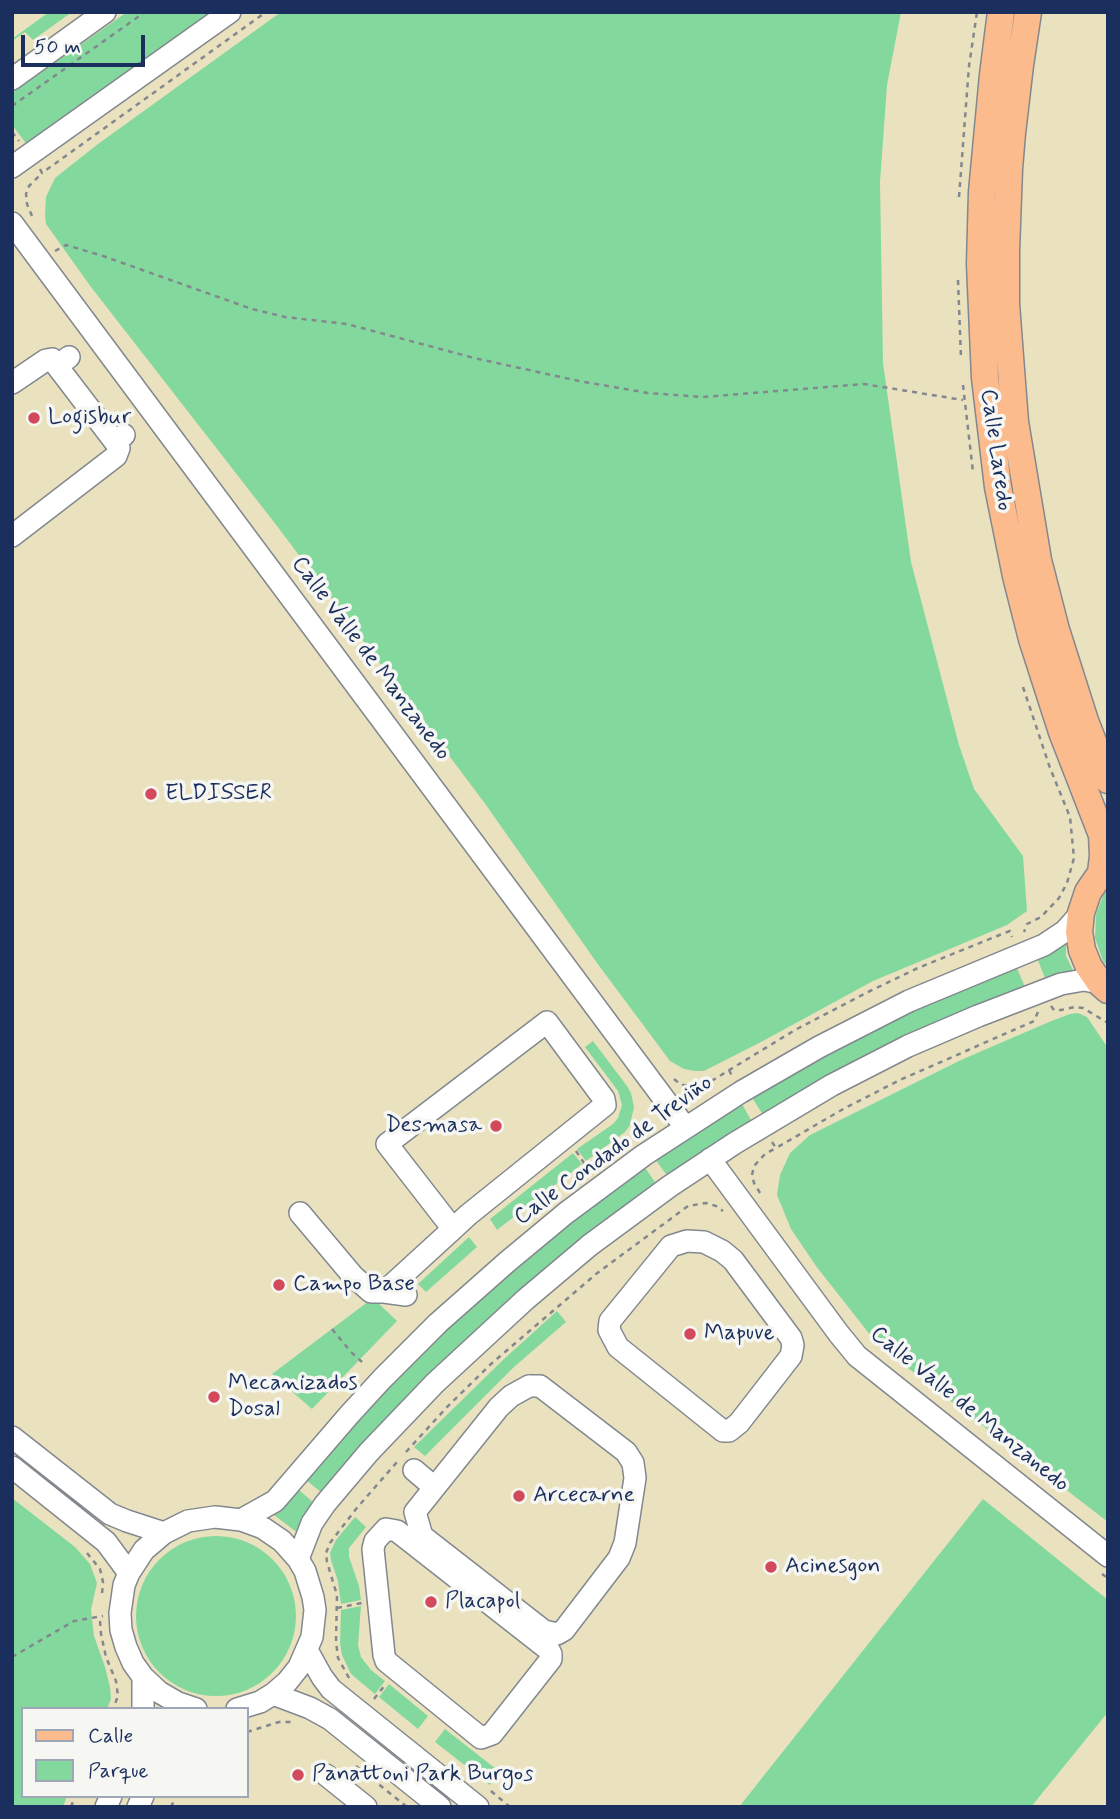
<!DOCTYPE html>
<html>
<head>
<meta charset="utf-8">
<style>
	body { margin:0 }
	#map { position:relative; width:1120px; height:1819px; overflow:hidden; background:#eae1bf; font-family:Mynerve,sans-serif }
	canvas { display:block }
	.frame { position:absolute; inset:0; border:14px solid #1b2f5e; pointer-events:none }
	.legend { position:absolute; left:21px; top:1707px; width:228px; height:91px; box-sizing:border-box; background:#f6f6f2; border:2px solid #9ea6b7; margin:0; padding:9px 12px; list-style:none; font-size:21px; color:#1b2f5e }
	.legend li { display:flex; align-items:center; gap:14px; height:35px }
	.legend b { width:35px; border:2px solid #9ea6b7 }
	.scale { position:absolute; left:21px; top:35px; width:124px; height:32px; box-sizing:border-box; border:4px solid #1b2f5e; border-top:0; padding-left:9px; font-size:21px; line-height:24px; white-space:nowrap; color:#1b2f5e; -webkit-text-stroke:5px #f6f6f2; paint-order:stroke }
</style>
</head>
<body>
<div id="map">
<canvas width="1120" height="1819"></canvas>
<div class="frame"></div>
<ul class="legend">
<li><b style="height:9px;background:#fbbb8c"></b>Calle</li>
<li><b style="height:19px;background:#83d99d"></b>Parque</li>
</ul>
<div class="scale">50 m</div>
</div>
<script>
const g = document.querySelector('canvas').getContext('2d');
g.lineJoin = 'round';
function fill(path, color) {
  g.fillStyle = color;
  g.fill(path, 'evenodd');
}
function poly(rows) {
  const path = new Path2D();
  for (const r of rows) {
    if (r.length === 3) {
      path.moveTo(r[0] + r[2], r[1]);
      path.arc(r[0], r[1], r[2], 0, 2 * Math.PI);
      continue;
    }
    path.moveTo(r[0], r[1]);
    for (let i = 2; i < r.length; i += 2) path.lineTo(r[i], r[i + 1]);
  }
  return path;
}
function trace(path, color, width, dash) {
  g.strokeStyle = color;
  g.lineWidth = width;
  g.lineCap = dash ? 'butt' : 'round';
  g.setLineDash(dash || []);
  g.stroke(path);
}
function drawText(font, color, halo, rows, align = 'center') {
  g.font = font + ' Mynerve,sans-serif';
  g.lineWidth = 7;
  g.setLineDash([]);
  g.textBaseline = 'middle';
  g.strokeStyle = halo;
  g.fillStyle = color;
  for (const [text, x, y, turn = 0] of rows) {
    g.save();
    g.translate(x, y);
    g.rotate((+turn || 0) * Math.PI / 180);
    g.textAlign = isNaN(turn) ? turn : align;
    if (halo) g.strokeText(text, 0, 0);
    g.fillText(text, 0, 0);
    g.restore();
  }
}
fill(poly([
	[49,12,72,12,33,40,25,32,12,41,12,39],
	[127,12,215,12,28,146,12,125,12,93],
	[281,12,901,12,887,85,880,182,883,363,911,562,959,745,974,789,1023,856,1027,911,1007,925,873,981,763,1041,704,1071,695,1071,684,1069,670,1061,597,963,486,805,277,526,91,287,46,224,45,215,46,197,55,178,98,144],
	[1108,889,1108,967,1103,961,1095,938,1096,915,1104,893],
	[1066,941,1066,956,1073,970,1045,978,1037,958,1051,953],
	[1016,966,1025,987,763,1115,751,1096,785,1076,914,1010],
	[1078,1013,1087,1017,1108,1048,1108,1522,878,1345,816,1266,791,1229,777,1195,780,1175,790,1153,810,1135,961,1060,1049,1022,1070,1014],
	[593,1041,627,1086,631,1093,634,1107,630,1125,625,1132,586,1161,577,1149,613,1124,618,1118,622,1105,618,1091,585,1047],
	[741,1102,752,1122,668,1177,655,1159],
	[573,1153,582,1164,497,1230,490,1219],
	[644,1166,657,1185,495,1314,458,1348,416,1389,322,1493,306,1480,365,1412,441,1333,531,1252],
	[469,1237,477,1247,426,1292,418,1284],
	[373,1298,397,1321,312,1409,272,1374],
	[557,1311,566,1322,514,1367,425,1456,414,1447,504,1359],
	[298,1489,315,1504,299,1534,274,1515,287,1503],
	[12,1498,75,1547,90,1564,97,1583,91,1610,94,1636,105,1667,110,1687,111,1699,107,1709,23,1709,23,1796,67,1796,63,1807,12,1807],
	[983,1499,1108,1600,1108,1712,1031,1807,739,1807],
	[355,1517,366,1527,349,1548,349,1557,359,1586,361,1600,341,1604,338,1581,331,1560,330,1553,336,1540],
	[216,1616,80],
	[361,1606,358,1645,361,1657,371,1670,385,1681,375,1694,351,1674,342,1655,340,1643,341,1610],
	[389,1684,428,1716,418,1729,379,1697],
	[445,1729,500,1772,490,1785,435,1742]
]), '#83d99d');
const minor = poly([
	[12,79,105,12],
	[12,167,230,12],
	[12,223,685,1127],
	[69,357,57,366,115,442,124,435],
	[12,383,46,360,52,359,57,366],
	[12,536,116,456,119,448,115,442],
	[710,1159,839,1334,857,1356,1108,1556],
	[300,1213,353,1276,371,1292,384,1292],
	[687,1241,704,1242,722,1251,733,1260,791,1338,793,1345,791,1356,739,1423,729,1431,723,1431,618,1347,609,1330,610,1321,671,1246,687,1241],
	[406,1295,384,1292,453,1229,468,1215,605,1105,604,1099,547,1022,387,1144,453,1229],
	[529,1386,540,1386,626,1452,633,1463,635,1478,625,1543,619,1558,564,1630,557,1634,544,1631,422,1536,415,1512,499,1407,511,1396,529,1386],
	[12,1437,110,1514,127,1521,164,1533],
	[12,1467,106,1542,129,1573],
	[414,1470,434,1487],
	[241,1520,275,1501,349,1415,382,1379,438,1323,507,1262,566,1213,644,1155,741,1092,819,1047,909,1001,1044,945,1065,931,1081,913],
	[386,1529,397,1531,549,1650,551,1654,551,1659,492,1734,481,1738,386,1661,384,1655,373,1549,375,1541,386,1529],
	[298,1559,312,1523,325,1504,369,1452,435,1383,526,1299,590,1245,670,1186,735,1143,832,1085,908,1046,978,1016,1061,984,1084,980,1100,983],
	[307,1650,322,1677,331,1689,478,1807],
	[273,1694,310,1708,330,1719,440,1807],
	[143,1709,143,1677],
	[196,1709,178,1703,159,1692,143,1677,133,1663,126,1647,121,1630,120,1613,124,1585,129,1573,144,1550,164,1533,188,1521,215,1517,241,1520,263,1528,282,1541,298,1559,305,1571,313,1597,315,1610,312,1637,299,1667,287,1682,273,1694,260,1702,237,1709],
	[326,1775,366,1807],
	[106,1807,111,1796],
	[138,1807,143,1796]
]);
const major = poly([
	[1001,12,993,75,982,192,980,264,985,378,998,487,1016,576,1032,639,1062,732,1102,835,1103,856,1101,873],
	[1028,12,1020,65,1012,133,1009,169,1006,251,1006,304,1015,422,1038,560,1056,630,1085,721,1108,780],
	[1108,866,1101,873,1088,892,1081,913,1079,932,1082,950,1089,967,1100,983,1108,990]
]);
trace(minor, '#82888e', 24);
trace(major, '#82888e', 29);
trace(poly([
	[12,106,145,12],
	[12,132,19,141],
	[40,169,42,173,266,12],
	[959,197,969,66,977,12],
	[32,216,27,204,26,194,29,186,41,174],
	[55,251,66,245,103,256,252,309,285,317,347,324,474,358,579,381,648,393,703,397,864,384,963,400],
	[958,280,961,358],
	[963,385,973,472],
	[1023,687,1050,768,1070,817,1074,858,1067,883,1059,898,1041,917,1027,924,1024,932],
	[1051,1006,1054,1010,1061,1010,1075,1007,1083,1008,1108,1023],
	[729,1070,732,1076],
	[674,1079,680,1084,687,1086,713,1080,795,1030,868,992,918,968,997,936,1010,931,1012,937],
	[772,1142,776,1148,845,1108,900,1080,1034,1021,1038,1012],
	[576,1151,586,1166],
	[760,1193,754,1183,752,1175,754,1166,765,1154,776,1148],
	[332,1329,351,1352,362,1362],
	[406,1452,447,1407,491,1364,596,1274,688,1206,706,1203,716,1206,723,1211],
	[87,1553,100,1569,103,1582,102,1594],
	[1102,1574,1108,1578],
	[337,1608,362,1603],
	[100,1621,101,1634,106,1657,116,1681,118,1696,113,1709],
	[12,1657,74,1621,103,1616],
	[349,1678,338,1658,336,1641,337,1595,327,1562,326,1553,330,1543,356,1509,397,1462],
	[374,1699,385,1685],
	[247,1732,279,1722,291,1722],
	[356,1766,407,1807],
	[491,1791,510,1807],
	[71,1807,75,1796],
	[171,1807,176,1796]
]), '#82888e', 2.5, [5, 5]);
trace(minor, '#fff', 21);
trace(major, '#fbbb8c', 26);
for (const [x, y, r, color] of [
	[34,418,7,"#d1495b"],
	[151,794,7,"#d1495b"],
	[496,1126,7,"#d1495b"],
	[279,1285,7,"#d1495b"],
	[690,1334,7,"#d1495b"],
	[214,1397,7,"#d1495b"],
	[519,1496,7,"#d1495b"],
	[771,1567,7,"#d1495b"],
	[431,1602,7,"#d1495b"],
	[298,1775,7,"#d1495b"]
]) {
  const dot = new Path2D();
  dot.arc(x, y, r, 0, 2 * Math.PI);
  g.fillStyle = color;
  g.fill(dot);
  trace(dot, '#f6f6f2', 2.5);
}
drawText('23px', '#1b2f5e', '#f6f6f2', [
	["Logisbur",48,418],
	["ELDISSER",165,794],
	["Desmasa",482,1126,"right"],
	["Campo Base",293,1285],
	["Mapuve",704,1334],
	["Mecanizados",228,1384],
	["Dosal",228,1410],
	["Arcecarne",533,1496],
	["Acinesgon",785,1567],
	["Placapol",445,1602],
	["Panattoni Park Burgos",312,1775]
], 'left');
drawText('23px', '#1b2f5e', '#f6f6f2', [
	["Calle Laredo",995,450,82],
	["Calle Valle de Manzanedo",370,659,53],
	["Calle Condado de Treviño",614,1151,-36],
	["Calle Valle de Manzanedo",969,1410,39]
]);
</script>
</body>
</html>
